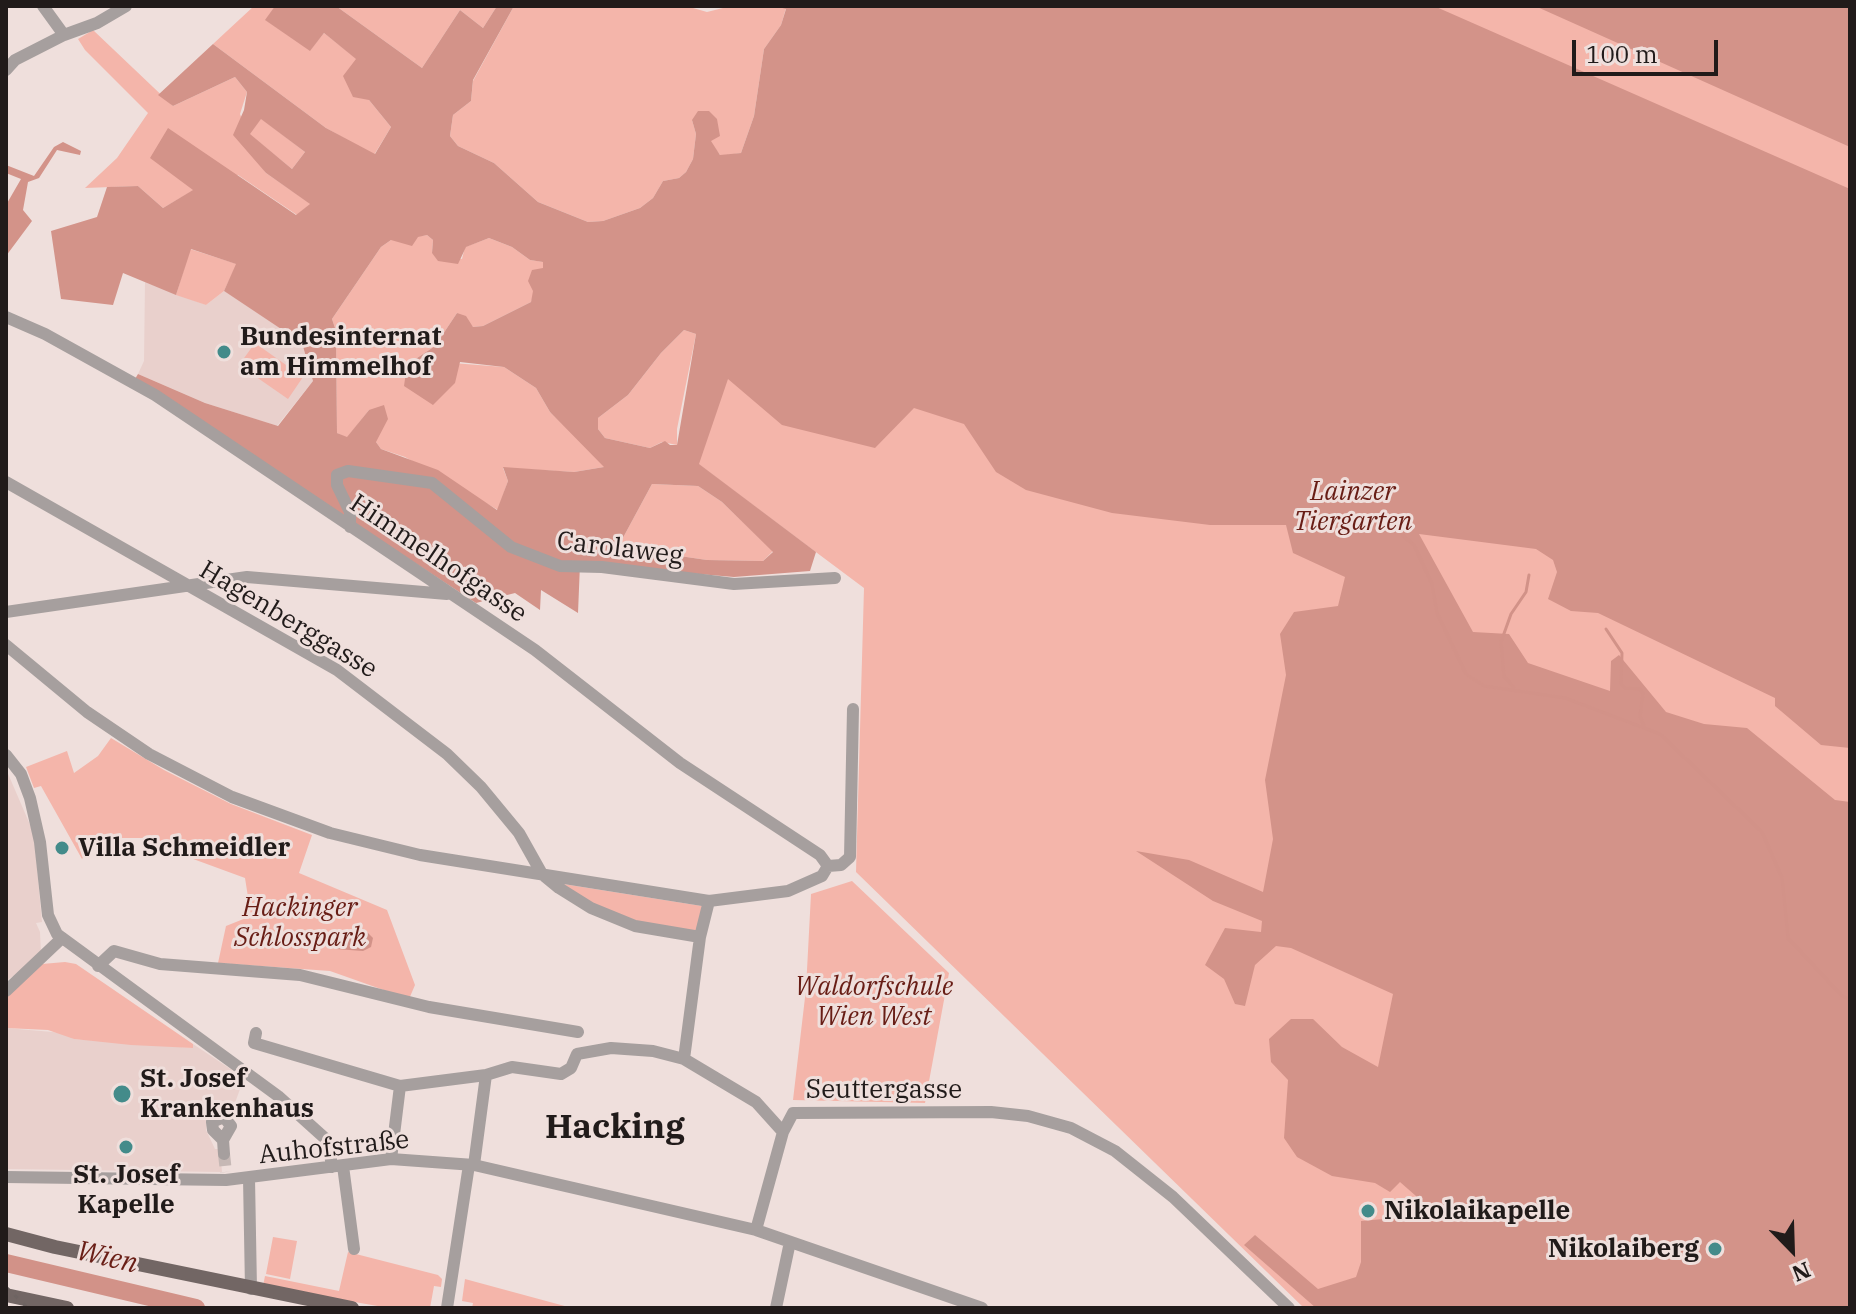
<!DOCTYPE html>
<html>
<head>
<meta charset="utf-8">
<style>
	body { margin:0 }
	#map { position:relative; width:1856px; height:1314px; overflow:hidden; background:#efdfdc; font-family:"IBM Plex Serif",serif }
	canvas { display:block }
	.frame { position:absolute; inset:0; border:8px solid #211b1a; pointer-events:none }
	.north { position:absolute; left:1752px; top:1210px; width:80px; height:80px; -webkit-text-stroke:6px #efdfdc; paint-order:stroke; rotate:157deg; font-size:22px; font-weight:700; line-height:32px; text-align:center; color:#211b1a }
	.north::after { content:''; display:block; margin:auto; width:28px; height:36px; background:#211b1a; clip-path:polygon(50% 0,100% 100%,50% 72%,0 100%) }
	.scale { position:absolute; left:1572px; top:40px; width:146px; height:36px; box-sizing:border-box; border:4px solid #211b1a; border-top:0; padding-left:10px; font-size:24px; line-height:28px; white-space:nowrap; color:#211b1a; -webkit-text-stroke:6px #efdfdc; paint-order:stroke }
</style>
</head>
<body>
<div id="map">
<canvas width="1856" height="1314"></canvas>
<div class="frame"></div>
<div class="north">N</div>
<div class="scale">100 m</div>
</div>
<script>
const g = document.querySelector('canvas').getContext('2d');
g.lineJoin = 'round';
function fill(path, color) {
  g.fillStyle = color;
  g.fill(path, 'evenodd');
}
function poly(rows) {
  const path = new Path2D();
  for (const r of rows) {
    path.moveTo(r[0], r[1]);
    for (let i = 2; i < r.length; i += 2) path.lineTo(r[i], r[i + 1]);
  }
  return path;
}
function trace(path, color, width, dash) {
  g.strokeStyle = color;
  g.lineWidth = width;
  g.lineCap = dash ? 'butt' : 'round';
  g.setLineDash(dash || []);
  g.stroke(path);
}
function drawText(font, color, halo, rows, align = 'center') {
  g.font = font + ' "IBM Plex Serif",serif';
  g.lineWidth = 6;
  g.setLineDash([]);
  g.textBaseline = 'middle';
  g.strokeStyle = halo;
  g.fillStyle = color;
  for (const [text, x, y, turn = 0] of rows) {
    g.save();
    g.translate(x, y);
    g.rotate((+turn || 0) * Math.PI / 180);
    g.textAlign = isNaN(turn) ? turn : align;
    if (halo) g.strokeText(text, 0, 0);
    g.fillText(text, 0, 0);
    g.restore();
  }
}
fill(poly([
	[145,282,206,305,224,291,302,343,313,381,277,426,205,403,138,374,144,361],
	[6,769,34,834,42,922,36,923,40,932,41,954,36,954,36,960,6,981],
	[6,1028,64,1033,74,1039,193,1048,193,1044,244,1078,231,1114,219,1111,207,1121,206,1130,215,1149,220,1149,222,1172,6,1169]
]), '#e9d0cc');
fill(poly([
	[254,6,275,6,266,20,310,50,324,33,357,59,369,100,391,127,374,155,326,128,213,44],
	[336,6,497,6,483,28,460,10,422,68],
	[514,6,686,6,707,12,731,6,786,8,781,25,764,49,754,116,741,153,721,156,692,120,696,134,693,159,686,172,679,178,663,181,653,198,640,208,603,221,588,222,538,202,494,163,458,146,450,136,453,115,471,101,473,81],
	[827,6,1850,6,1850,1308,1304,1308,856,872,864,588,698,464,753,304],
	[93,30,173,106,235,77,247,92,240,114,258,161,266,173,311,204,297,215,238,175,194,190,163,208,138,186,85,188,117,158,148,113,85,50,78,39],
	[261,118,305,152,292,169,249,134],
	[427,235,433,240,432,253,462,259,465,247,489,238,512,247,530,260,544,262,544,268,531,302,483,326,473,327,457,313,435,346,414,360,504,367,536,388,550,412,605,464,604,467,574,472,503,468,508,481,498,510,405,457,381,449,376,442,369,410,347,438,337,433,336,331,332,319,381,247,391,240],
	[190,249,237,264,224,291,206,305,176,295],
	[684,330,696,334,677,429,677,445,662,442,650,448,605,438,598,429,598,418,628,395,661,353],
	[255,343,303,377,288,399,239,365],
	[652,484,698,486,722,502,773,551,763,561,707,560,618,547],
	[111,738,164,770,231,804,312,835,299,873,387,910,415,985,409,999,330,971,218,963,226,926,251,916,245,878,185,856,155,838,110,838,92,846,82,859,41,786,34,788,26,767,67,751,74,773,98,756],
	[852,881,949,973,925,1103,793,1100,806,989,811,894],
	[557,883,702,906,699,930,681,931,636,924,596,907],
	[65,962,76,964,193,1044,193,1048,131,1045,74,1039,48,1030,6,1028,6,997,42,964],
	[273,1237,297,1241,290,1279,266,1274],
	[348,1252,438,1275,442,1279,441,1287,434,1286,430,1308,389,1308,263,1286,265,1276,339,1291],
	[465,1279,572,1308,472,1308,473,1303,462,1301]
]), '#f4b5aa');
fill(poly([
	[275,6,336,6,422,68,460,10,483,28,497,6,514,6,473,80,471,101,453,115,450,136,458,146,494,163,538,202,588,222,603,221,640,208,653,198,663,181,679,178,686,172,693,159,696,134,692,120,698,111,709,111,717,119,720,136,711,141,720,155,741,153,754,116,764,49,781,25,786,9,775,6,1434,6,1850,189,1850,748,1821,745,1775,706,1775,698,1598,613,1571,611,1548,599,1557,572,1553,560,1536,549,1419,534,1473,632,1509,634,1528,663,1610,691,1611,661,1619,655,1666,712,1704,724,1747,728,1835,800,1850,802,1850,1308,1316,1308,1244,1245,1255,1235,1318,1289,1356,1277,1361,1262,1361,1221,1417,1216,1416,1196,1400,1182,1390,1192,1375,1183,1332,1176,1297,1157,1284,1138,1288,1080,1271,1062,1269,1039,1291,1019,1313,1019,1342,1047,1378,1067,1393,994,1291,948,1276,946,1255,965,1245,1006,1235,1004,1224,979,1205,965,1225,928,1261,932,1262,921,1213,901,1136,851,1189,860,1263,892,1273,839,1265,780,1286,675,1280,634,1294,612,1338,606,1345,577,1293,553,1286,525,1210,525,1112,513,1026,490,996,472,964,424,914,408,875,448,782,425,728,379,699,464,816,552,810,571,734,577,580,564,578,613,541,590,540,610,515,593,476,603,135,379,138,374,205,403,278,426,313,381,302,343,224,291,236,264,191,249,176,295,123,273,113,305,61,299,51,231,97,217,107,187,138,186,163,208,193,190,150,158,168,128,296,215,310,204,266,173,233,135,244,110,247,92,235,77,173,106,158,95,213,44,326,128,375,154,391,127,369,100,353,97,343,76,356,59,324,33,310,51,265,20],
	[261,119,305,152,292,169,250,134],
	[427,235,433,240,432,253,438,261,458,264,466,247,489,238,512,247,530,260,543,262,543,268,532,270,528,281,533,291,531,302,483,326,473,327,466,316,457,313,435,346,414,360,406,372,404,386,433,405,455,383,460,362,504,367,536,388,550,412,604,467,574,472,503,467,508,481,497,510,438,470,381,449,376,442,388,419,384,405,369,410,347,437,337,433,336,331,332,319,381,247,391,240,412,246,418,237],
	[684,330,696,334,677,445,670,445,665,441,650,448,605,438,598,429,598,418,628,395,661,353],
	[652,484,698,486,722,502,773,552,763,561,707,560,618,547],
	[1535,6,1850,6,1850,147],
	[63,142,81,151,80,155,57,150,39,178,28,182,23,210,32,221,6,256,6,205,21,179,6,173,6,165,34,176,54,147]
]), '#d39389');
fill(poly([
	[343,931,367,932,373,938,371,947,363,951,336,949,332,938]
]), '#d29288');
trace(poly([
	[1388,518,1395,529],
	[1402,535,1414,545,1432,584,1437,613,1466,674,1484,686,1565,698,1660,734,1762,832,1782,878,1788,938,1841,995,1850,1000],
	[1606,629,1622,653,1621,684,1625,688,1640,689,1643,694,1640,716,1644,726],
	[1514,688,1504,676,1501,642,1511,614,1526,592,1529,575]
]), '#d29288', 3);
trace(poly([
	[6,1263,196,1308]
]), '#d29288', 18);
trace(poly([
	[224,1154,226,1172]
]), '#c6b8b5', 12, [12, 6]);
trace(poly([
	[43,6,64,35],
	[6,70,15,60,64,35,97,23,126,6],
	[6,317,45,334,155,395,535,650,680,763,820,855,828,866],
	[6,482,337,670,447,754,481,787,519,833,542,874,559,888,591,908,635,926,700,937],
	[350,527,350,512,337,485,337,475,348,471,432,483,511,547,560,566,602,567,734,584,835,578],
	[6,612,247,577,447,594],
	[6,645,87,712,149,754,232,797,330,833,420,855,709,901,788,891,822,876,828,866],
	[6,755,21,774,30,798,40,842,48,915,57,934,278,1096,328,1141,332,1167],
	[828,866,841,865,850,857,853,709],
	[98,966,114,951,160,964,300,975,429,1007,578,1032],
	[6,991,61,939],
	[256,1033,254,1043,400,1086,486,1075,512,1067,561,1074,571,1068,577,1054,611,1048,653,1051,684,1059,756,1102,783,1132],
	[684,1059,700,937,709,901],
	[223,1140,213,1130,212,1122,224,1117,231,1126,223,1140,224,1154],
	[391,1159,400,1086],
	[474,1165,486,1075],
	[343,1166,354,1249],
	[6,1177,226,1180,391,1159,474,1165,756,1230,982,1308],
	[249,1178,251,1289],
	[756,1230,783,1132,793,1113,991,1112,1028,1116,1071,1128,1115,1151,1173,1197,1289,1308],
	[447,1308,469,1165],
	[776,1308,790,1242]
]), '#a69f9e', 12);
trace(poly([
	[6,1234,55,1247,352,1308],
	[6,1295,67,1308]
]), '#726664', 14);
trace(poly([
	[6,1287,28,1308]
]), '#6e6462', 3, [4, 8]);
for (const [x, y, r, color] of [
	[224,352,8,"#438b8a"],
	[62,848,8,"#438b8a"],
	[122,1094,10,"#438b8a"],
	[126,1147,8,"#438b8a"],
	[1368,1211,8,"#438b8a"],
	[1715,1249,8,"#438b8a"]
]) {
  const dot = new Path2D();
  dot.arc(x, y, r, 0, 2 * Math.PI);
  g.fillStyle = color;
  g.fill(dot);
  trace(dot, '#efdfdc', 3);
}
drawText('bold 26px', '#211b1a', '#efdfdc', [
	["Bundesinternat",240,337],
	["am Himmelhof",240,367],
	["Villa Schmeidler",78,848],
	["St. Josef",140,1079],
	["Krankenhaus",140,1109],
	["St. Josef",126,1175,"center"],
	["Kapelle",126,1205,"center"],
	["Nikolaikapelle",1384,1211],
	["Nikolaiberg",1699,1249,"right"]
], 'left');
drawText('italic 26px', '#681d15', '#efdfdc', [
	["Lainzer",1353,492],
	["Tiergarten",1353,522],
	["Hackinger",300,908],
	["Schlosspark",300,938],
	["Waldorfschule",874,987],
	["Wien West",874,1017]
]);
drawText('26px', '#211b1a', '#efdfdc', [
	["Carolaweg",620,549,7],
	["Himmelhofgasse",438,559,34],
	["Hagenberggasse",288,620,31],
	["Seuttergasse",884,1090],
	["Auhofstraße",334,1148,-6]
]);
drawText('italic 28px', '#6a1f17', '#efdfdc', [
	["Wien",107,1258,13]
]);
drawText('bold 34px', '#211b1a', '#efdfdc', [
	["Hacking",615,1128]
]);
</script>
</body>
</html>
